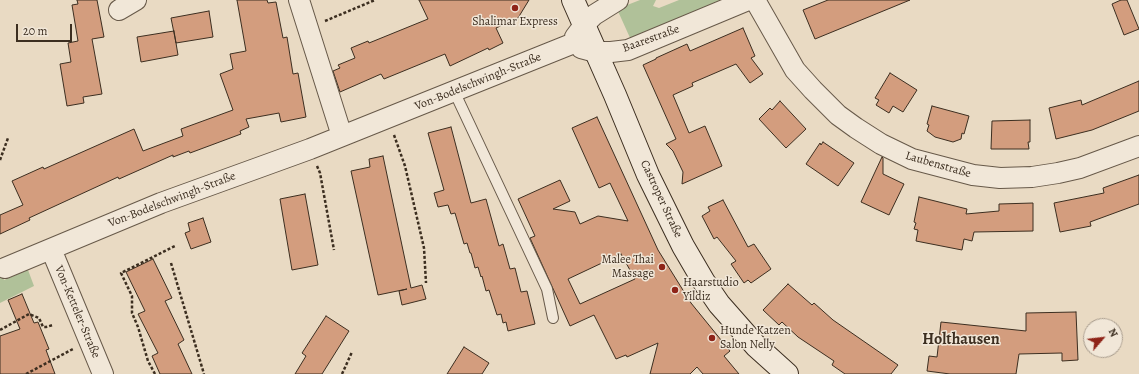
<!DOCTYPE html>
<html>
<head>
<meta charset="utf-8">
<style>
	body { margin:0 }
	#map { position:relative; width:1139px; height:374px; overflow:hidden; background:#e9dac3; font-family:Alegreya,serif }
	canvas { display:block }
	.north { position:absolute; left:1083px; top:318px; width:40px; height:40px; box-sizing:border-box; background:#f1e7d8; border:1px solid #a99d8e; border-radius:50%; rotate:62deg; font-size:11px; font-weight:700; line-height:16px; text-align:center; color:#3c2e20 }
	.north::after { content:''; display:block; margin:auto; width:14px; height:18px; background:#8f2418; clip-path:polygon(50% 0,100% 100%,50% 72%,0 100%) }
	.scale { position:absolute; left:16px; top:24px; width:56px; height:18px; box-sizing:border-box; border:2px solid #3c2e20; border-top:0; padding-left:5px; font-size:12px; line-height:14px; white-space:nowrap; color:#3c2e20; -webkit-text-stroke:3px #f1e7d8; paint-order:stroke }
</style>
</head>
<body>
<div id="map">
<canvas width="1139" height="374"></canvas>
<div class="north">N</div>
<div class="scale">20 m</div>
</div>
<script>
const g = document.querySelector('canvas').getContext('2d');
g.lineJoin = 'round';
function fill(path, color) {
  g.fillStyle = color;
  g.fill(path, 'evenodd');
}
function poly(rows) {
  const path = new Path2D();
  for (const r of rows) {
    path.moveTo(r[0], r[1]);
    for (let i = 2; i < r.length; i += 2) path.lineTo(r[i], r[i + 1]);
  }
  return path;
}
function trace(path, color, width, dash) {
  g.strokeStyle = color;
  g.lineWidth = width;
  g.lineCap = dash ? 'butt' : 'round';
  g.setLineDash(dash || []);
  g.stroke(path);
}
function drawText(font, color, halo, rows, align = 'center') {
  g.font = font + ' Alegreya,serif';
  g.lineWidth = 3;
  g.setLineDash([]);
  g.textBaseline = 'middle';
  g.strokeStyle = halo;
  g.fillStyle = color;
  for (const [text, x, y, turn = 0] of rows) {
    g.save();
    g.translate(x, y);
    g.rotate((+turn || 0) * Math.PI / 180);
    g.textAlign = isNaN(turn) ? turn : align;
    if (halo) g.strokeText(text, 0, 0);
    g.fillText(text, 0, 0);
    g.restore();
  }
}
fill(poly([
	[640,0,656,0,653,6,659,8,679,0,723,0,631,40,617,9],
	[28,270,34,286,0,303,0,271,4,280]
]), '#b0c199');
const building = poly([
	[77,0,97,0,104,37,92,39,102,94,83,97,84,103,67,106,60,64,71,62,68,43,78,41,72,5,78,4,77,0],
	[237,0,267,0,268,3,276,2,283,38,287,37,293,74,298,73,306,117,281,122,279,113,246,119,249,127,240,131,241,134,190,153,189,151,173,157,173,155,119,179,118,177,29,218,30,220,0,234,0,215,23,205,12,181,43,167,44,169,134,129,143,151,183,136,181,129,233,110,220,74,233,69,230,54,246,51,237,0],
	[419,0,529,0,518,18,496,28,503,43,489,50,488,48,450,66,445,54,384,79,381,74,340,92,333,71,340,68,338,65,355,58,351,48,368,41,369,43,428,19,419,0],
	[828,0,910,0,815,39,803,10,828,0],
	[1121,0,1127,0,1139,29,1124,35,1112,4,1121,0],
	[209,11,213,37,176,43,171,18,209,11],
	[743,28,755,56,751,58,763,74,750,83,736,64,692,83,693,86,673,95,689,133,705,126,722,166,682,184,683,172,673,151,666,144,676,139,643,65,656,59,656,58,687,44,690,51,743,28],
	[174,31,178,55,141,62,137,37,174,31],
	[890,73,917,90,903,112,893,106,889,113,876,105,879,100,875,98,890,73],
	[1139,81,1139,111,1092,130,1056,139,1049,108,1081,100,1082,105,1139,81],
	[780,101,806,129,786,148,759,119,770,108,772,110,780,101],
	[932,106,969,116,964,134,962,133,961,139,953,142,935,137,927,131,929,125,927,124,932,106],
	[597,117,658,250,691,303,730,351,724,356,739,374,703,374,697,367,690,374,650,374,658,343,627,357,626,355,616,359,594,315,570,326,530,238,535,236,518,199,560,180,570,201,553,209,575,212,580,224,598,216,628,221,610,183,599,188,572,128,597,117],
	[621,254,635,279,580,304,568,279,621,254],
	[1030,120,1030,142,1028,142,1029,149,991,149,992,121,1030,120],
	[451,127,471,203,486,199,499,246,503,244,510,269,515,268,521,292,527,291,535,324,508,331,506,322,503,323,501,314,497,315,489,290,486,291,482,276,481,277,478,267,475,268,471,253,470,253,467,243,464,244,455,213,451,214,448,205,438,207,434,193,444,190,428,133,451,127],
	[823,142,854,163,838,186,806,164,820,143,821,145,823,142],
	[383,156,411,288,422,285,426,299,402,305,399,291,407,289,378,295,351,171,370,167,369,159,383,156],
	[882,157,883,158,883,174,904,184,889,215,861,202,882,157],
	[1139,175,1139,204,1090,222,1091,226,1060,232,1054,203,1104,193,1103,188,1139,175],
	[305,194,318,265,292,270,280,199,305,194],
	[919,197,967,209,966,214,999,211,999,204,1033,203,1033,231,974,232,972,241,964,239,962,250,916,241,918,230,914,229,916,223,914,222,919,197],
	[723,200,748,247,754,244,771,269,751,283,748,280,744,283,731,264,736,261,717,237,714,239,702,216,710,211,708,207,723,200],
	[203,218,211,242,191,249,185,233,190,231,188,223,203,218],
	[153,259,172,298,165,301,184,340,178,344,192,374,160,374,152,356,158,353,138,314,145,311,126,272,153,259],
	[788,284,812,305,814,303,833,320,898,365,891,374,845,374,832,365,834,361,798,337,782,322,779,325,763,310,788,284],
	[22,294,34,323,38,322,49,349,46,350,55,374,0,374,0,336,20,329,8,300,22,294],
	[1076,312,1078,360,1062,361,1062,353,1019,354,1016,374,950,374,927,371,929,356,937,357,941,322,1026,331,1026,313,1076,312],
	[326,316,349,331,322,374,295,374,306,356,302,353,326,316],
	[464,347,489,363,482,374,447,374,464,347]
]);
fill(building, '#d39d7e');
trace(building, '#3c2e20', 1);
const lane = poly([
	[454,91,547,289,553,318]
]);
const street = poly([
	[299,0,342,136],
	[755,0,795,70,813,90,838,115,856,128,881,144,912,159,973,175,1000,178,1032,177,1058,173,1080,168,1139,146],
	[119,10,136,0],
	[575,37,584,25,594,15,618,0],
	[581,48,596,52,611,52,628,50,748,0],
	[51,249,103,374],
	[5,268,161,203,310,149,569,45]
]);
const secondary = poly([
	[573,0,615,95,648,175,683,246,704,282,719,304,756,346,787,374]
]);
trace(lane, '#675949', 12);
trace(street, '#675949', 22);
trace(secondary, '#3c2e20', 24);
trace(poly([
	[325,21,375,0],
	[394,135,405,166,424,248,426,283],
	[0,160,8,138],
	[317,166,320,173,334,250],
	[171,263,204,374],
	[0,330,29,314,39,318,43,327,46,327,53,325],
	[26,374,73,349],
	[155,374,148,361,138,327,132,313,132,296,121,273,175,246],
	[342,374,352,352]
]), '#3c2e20', 2.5, [3, 2]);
trace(lane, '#f1e7d8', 10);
trace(street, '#f1e7d8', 20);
trace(secondary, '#f1e7d8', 22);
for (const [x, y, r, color] of [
	[515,8,4,"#8f2418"],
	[662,267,4,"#8f2418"],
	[675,290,4,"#8f2418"],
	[712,338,4,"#8f2418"]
]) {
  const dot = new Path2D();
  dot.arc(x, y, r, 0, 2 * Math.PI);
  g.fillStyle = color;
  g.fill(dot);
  trace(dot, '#f1e7d8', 1.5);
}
drawText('12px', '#3c2e20', '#f1e7d8', [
	["Shalimar Express",515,22,"center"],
	["Malee Thai",654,260,"right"],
	["Massage",654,274,"right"],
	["Haarstudio",683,283],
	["Yildiz",683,297],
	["Hunde Katzen",720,331],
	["Salon Nelly",720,345]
], 'left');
drawText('12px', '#3c2e20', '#f1e7d8', [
	["Baarestraße",651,39,-20],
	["Von-Bodelschwingh-Straße",478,82,-22],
	["Laubenstraße",938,165,16],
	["Castroper Straße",661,199,65],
	["Von-Bodelschwingh-Straße",172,200,-21],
	["Von-Ketteler-Straße",77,312,67]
]);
drawText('bold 16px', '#3c2e20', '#f1e7d8', [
	["Holthausen",961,340]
]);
</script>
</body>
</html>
